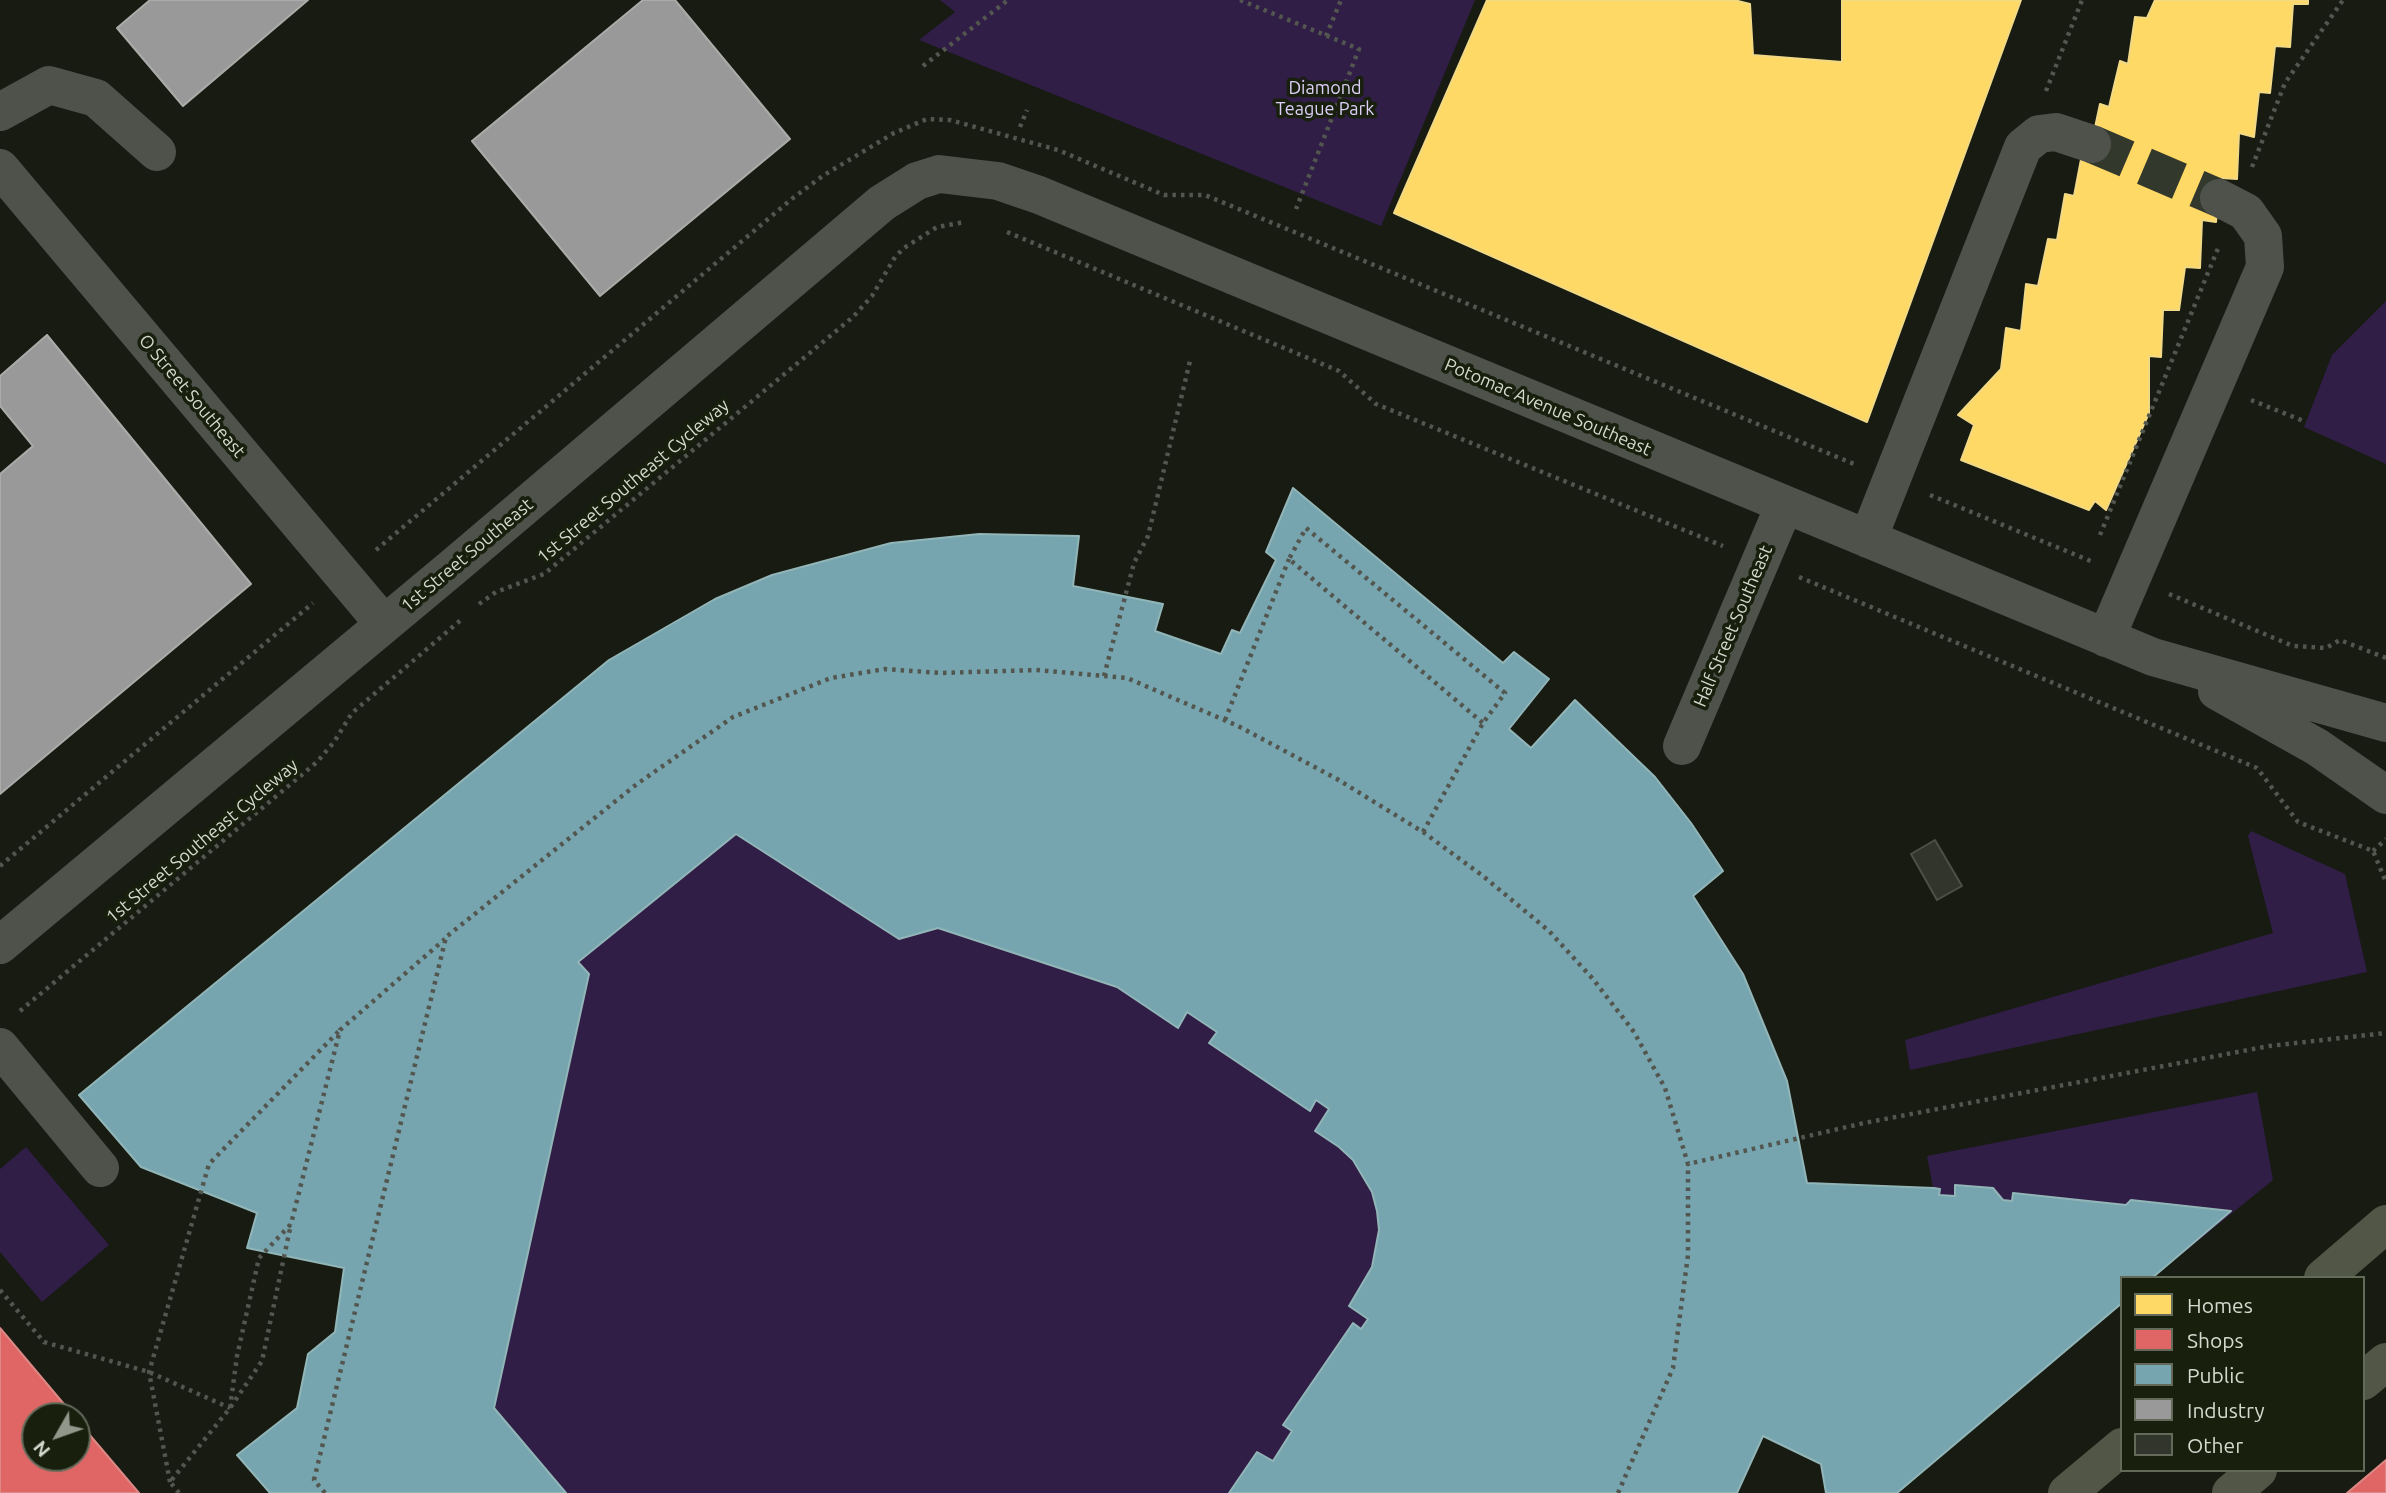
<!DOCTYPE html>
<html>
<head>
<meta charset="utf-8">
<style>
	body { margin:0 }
	#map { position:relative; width:2386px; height:1493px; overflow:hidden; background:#171b11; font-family:Ubuntu,sans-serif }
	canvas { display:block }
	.legend { position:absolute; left:2120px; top:1276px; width:245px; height:196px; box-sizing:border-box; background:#181f0d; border:2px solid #636a5a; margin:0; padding:9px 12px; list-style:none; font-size:21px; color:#d4dace }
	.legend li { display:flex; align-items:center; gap:14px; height:35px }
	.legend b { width:35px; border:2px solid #636a5a }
	.north { position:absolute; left:21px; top:1402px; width:70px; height:70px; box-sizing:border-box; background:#181f0d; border:2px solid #636a5a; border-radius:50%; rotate:230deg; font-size:19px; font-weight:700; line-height:28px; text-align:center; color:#d4dace }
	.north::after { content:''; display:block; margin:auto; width:24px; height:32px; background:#92978c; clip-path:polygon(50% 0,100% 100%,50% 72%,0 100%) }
</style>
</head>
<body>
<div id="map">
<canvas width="2386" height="1493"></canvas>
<ul class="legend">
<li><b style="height:19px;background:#ffd966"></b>Homes</li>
<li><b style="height:19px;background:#e06666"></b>Shops</li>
<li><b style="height:19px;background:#76a5af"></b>Public</li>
<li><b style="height:19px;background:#999"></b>Industry</li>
<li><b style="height:19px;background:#31352c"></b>Other</li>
</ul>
<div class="north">N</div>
</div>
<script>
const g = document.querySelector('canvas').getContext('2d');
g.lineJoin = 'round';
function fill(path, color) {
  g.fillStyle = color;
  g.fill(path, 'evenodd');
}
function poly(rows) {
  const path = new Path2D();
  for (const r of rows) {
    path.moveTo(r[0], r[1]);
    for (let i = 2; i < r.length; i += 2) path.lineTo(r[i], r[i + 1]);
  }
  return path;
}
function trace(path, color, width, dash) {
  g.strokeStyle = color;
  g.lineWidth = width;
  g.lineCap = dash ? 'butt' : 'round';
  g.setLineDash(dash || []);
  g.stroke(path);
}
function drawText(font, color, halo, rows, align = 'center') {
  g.font = font + ' Ubuntu,sans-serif';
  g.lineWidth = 7;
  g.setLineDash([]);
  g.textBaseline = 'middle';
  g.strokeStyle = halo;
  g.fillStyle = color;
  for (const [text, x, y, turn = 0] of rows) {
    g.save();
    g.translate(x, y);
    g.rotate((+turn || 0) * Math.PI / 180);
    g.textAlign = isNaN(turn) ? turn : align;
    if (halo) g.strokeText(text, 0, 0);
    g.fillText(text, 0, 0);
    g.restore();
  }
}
fill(poly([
	[940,0,1475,0,1381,226,919,40,955,12],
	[2386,301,2386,464,2304,427,2332,355],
	[1293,488,1503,662,1514,652,1549,679,1509,729,1531,747,1575,700,1655,777,1691,823,1723,871,1693,897,1807,1182,1933,1188,1927,1156,2257,1092,2273,1180,2152,1278,2122,1278,2122,1303,1897,1493,1826,1493,1820,1464,1764,1436,1737,1493,270,1493,237,1455,297,1408,308,1354,335,1332,344,1268,247,1248,257,1213,141,1167,79,1095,609,660,715,599,772,575,891,543,979,534,1079,536,1073,586,1163,604,1155,631,1221,653,1232,630,1241,633,1275,560,1266,552],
	[2251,831,2345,874,2367,972,1910,1070,1905,1040,2273,933,2248,836],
	[26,1147,109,1245,42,1302,0,1252,0,1169]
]), '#301e47');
const homes = poly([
	[1487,0,1734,0,1750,4,1753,55,1842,62,1842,0,2021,0,1867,422,1394,213,1487,0],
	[2155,0,2308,0,2308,4,2293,4,2290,47,2275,46,2270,93,2259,92,2254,137,2239,133,2237,179,2221,178,2216,222,2202,220,2200,268,2185,267,2179,310,2163,310,2161,357,2149,356,2149,413,2106,510,2095,501,2089,510,1961,460,1974,425,1958,415,2001,369,2006,328,2021,331,2026,284,2038,286,2048,239,2057,240,2065,194,2074,196,2083,149,2090,151,2100,104,2109,107,2120,61,2128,64,2135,17,2147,18,2155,0]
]);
fill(homes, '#ffd966');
trace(homes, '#f2d985', 2);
const shops = poly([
	[0,1328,74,1416,35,1416,35,1458,77,1458,77,1420,139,1493,0,1493,0,1328],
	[2386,1460,2386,1493,2347,1493,2386,1460]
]);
fill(shops, '#e06666');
trace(shops, '#dc8985', 2);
const public = poly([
	[1293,488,1503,663,1514,652,1549,679,1509,729,1531,748,1575,700,1655,777,1691,823,1723,871,1693,896,1743,974,1787,1081,1807,1183,1934,1188,1940,1189,1939,1195,1955,1196,1955,1185,1993,1188,2003,1200,2012,1201,2013,1193,2126,1205,2131,1200,2231,1211,2152,1278,2122,1278,2122,1303,1897,1493,1826,1493,1821,1464,1763,1436,1737,1493,1229,1493,1257,1452,1273,1461,1292,1431,1283,1425,1353,1323,1361,1329,1368,1319,1349,1306,1372,1267,1379,1230,1377,1211,1372,1192,1353,1160,1339,1147,1315,1131,1329,1109,1316,1100,1310,1111,1209,1043,1217,1032,1187,1012,1178,1028,1117,987,938,928,899,939,736,834,578,962,589,974,494,1408,566,1493,270,1493,237,1455,297,1408,308,1354,335,1332,344,1268,247,1248,257,1213,141,1167,79,1095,609,660,715,599,772,575,891,543,979,534,1079,536,1073,586,1163,604,1155,631,1221,654,1232,630,1240,633,1276,560,1266,552,1293,488]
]);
fill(public, '#76a5af');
trace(public, '#92b5b8', 2);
const industry = poly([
	[150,0,308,0,183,106,117,28,150,0],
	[643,0,675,0,790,139,600,296,472,141,643,0],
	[47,335,251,584,0,794,0,474,33,446,0,406,0,376,47,335]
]);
fill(industry, '#999');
trace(industry, '#abaca9', 2);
const building = poly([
	[1935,840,1962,886,1937,900,1911,854,1935,840]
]);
fill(building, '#31352c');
trace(building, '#4c5047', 2);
trace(poly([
	[2092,144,2219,198]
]), '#33382d', 38, [38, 19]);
trace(poly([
	[1240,0,1359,49,1296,209],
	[1326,36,1341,0],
	[923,66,1008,0],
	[2046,91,2082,0],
	[1020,127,1027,110],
	[2252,167,2285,83,2343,0],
	[1007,232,1339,371,1376,404,1723,546],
	[2251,400,2306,422],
	[1930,495,2093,562],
	[2100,535,2219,246],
	[376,550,793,198,824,175,894,133,927,119,950,120,1058,150,1164,195,1205,195,1854,464],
	[1799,577,2257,768,2298,822,2373,851,2386,882],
	[2169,594,2293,646,2326,648,2340,640,2386,658],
	[479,604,496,592,544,574,853,317,872,296,895,257,904,248,937,227,965,222],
	[1104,676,1134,563,1148,536,1190,361],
	[1225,720,1289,559],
	[1423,832,1483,723,1505,693,1306,528,1289,559,1483,723],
	[2373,851,2386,839],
	[0,866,313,603],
	[20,1011,317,762,334,742,352,713,462,619],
	[0,1290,44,1342,149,1372,230,1408],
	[230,1408,237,1356,259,1258,291,1224,340,1030,445,939],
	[170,1482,149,1372,209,1164,339,1031],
	[179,1493,170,1482,230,1408,262,1361,291,1224],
	[325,1493,314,1480,446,937,637,784,733,717,831,678,885,669,940,673,1036,670,1127,678,1238,726,1337,779,1423,832,1483,876,1549,931,1593,979,1634,1032,1665,1088,1688,1164,1864,1123,2269,1046,2386,1033],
	[1618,1493,1673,1368,1688,1255,1688,1164]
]), '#53564f', 4.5, [3.5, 5]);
trace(poly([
	[0,112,49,85,96,98,157,152],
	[0,168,384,624],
	[1868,539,2023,147,2039,134,2056,132,2092,144],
	[2106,638,2265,267,2263,236,2246,212,2219,198],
	[2217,691,2317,747,2386,795],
	[1682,746,1784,506],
	[0,945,453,567,882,203,917,181,939,174,998,181,1039,195,2153,657,2386,723],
	[0,1047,100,1168]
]), '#4f524b', 38);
trace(poly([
	[2323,1278,2386,1224],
	[2363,1381,2386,1362],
	[2067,1493,2122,1447],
	[2231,1493,2258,1470]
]), '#515647', 38);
drawText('18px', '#ddd0f8', '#181f0d', [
	["Diamond",1325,88],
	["Teague Park",1325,109]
]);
drawText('18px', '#d4dace', '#181f0d', [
	["O Street Southeast",192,396,50],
	["Potomac Avenue Southeast",1548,407,23],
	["1st Street Southeast Cycleway",633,481,-40],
	["1st Street Southeast",467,555,-40],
	["Half Street Southeast",1733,626,-67],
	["1st Street Southeast Cycleway",202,841,-40]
]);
</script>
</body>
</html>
